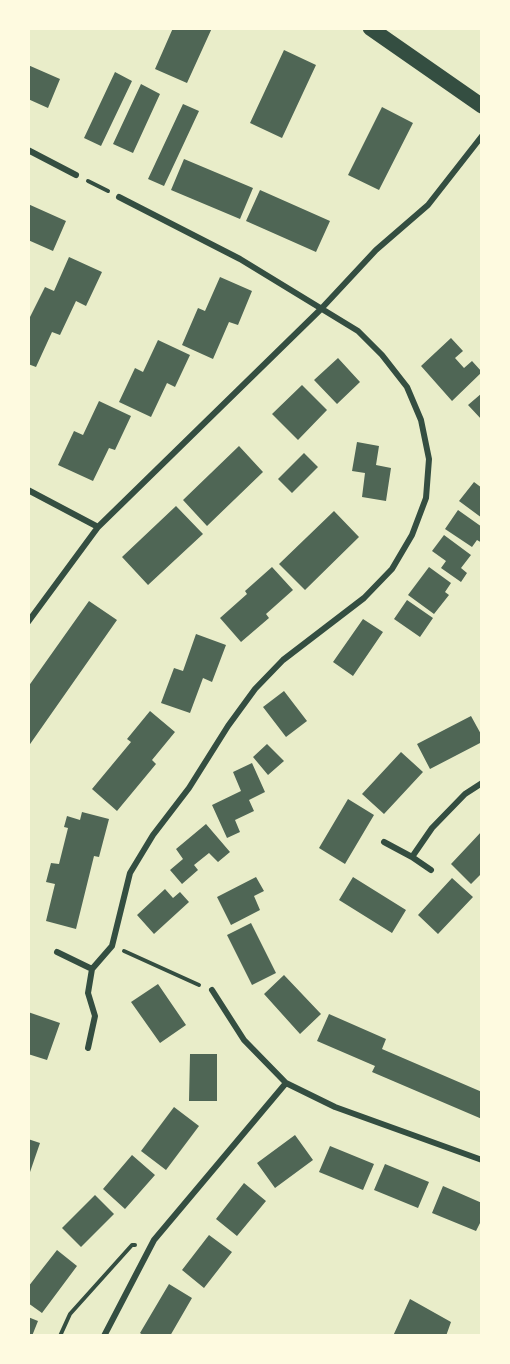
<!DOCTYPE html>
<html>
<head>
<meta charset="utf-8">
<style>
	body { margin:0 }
	#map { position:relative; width:510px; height:1364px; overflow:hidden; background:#e9edc9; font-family:Rubik,sans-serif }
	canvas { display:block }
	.frame { position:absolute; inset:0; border:30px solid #fefae0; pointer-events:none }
</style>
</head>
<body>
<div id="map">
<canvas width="510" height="1364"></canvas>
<div class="frame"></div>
</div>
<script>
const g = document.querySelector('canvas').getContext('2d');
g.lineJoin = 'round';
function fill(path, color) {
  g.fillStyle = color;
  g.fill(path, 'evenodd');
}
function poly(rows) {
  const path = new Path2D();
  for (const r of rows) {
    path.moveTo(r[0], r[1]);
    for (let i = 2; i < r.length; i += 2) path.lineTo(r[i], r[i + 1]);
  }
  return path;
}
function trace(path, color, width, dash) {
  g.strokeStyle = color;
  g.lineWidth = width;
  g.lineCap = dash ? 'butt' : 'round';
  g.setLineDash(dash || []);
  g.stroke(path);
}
fill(poly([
	[173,28,212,28,187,83,155,69],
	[284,50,316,65,282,138,250,123],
	[28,65,60,79,48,108,28,99],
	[115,72,132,81,101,146,84,138],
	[141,84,160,94,133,153,113,144],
	[183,104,199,111,164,186,148,179],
	[382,107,413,123,379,190,348,175],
	[184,159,253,188,240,219,171,190],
	[260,190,330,221,316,252,246,221],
	[28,204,66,221,53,251,28,240],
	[69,257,102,272,86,306,76,301,60,335,52,332,36,367,28,364,28,321,45,287,54,291],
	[220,277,252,291,238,325,229,322,213,359,182,345,198,308,205,311],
	[451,338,463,351,455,358,464,368,472,361,482,372,452,401,421,366],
	[158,340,190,355,175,387,167,383,151,417,119,402,135,368,143,372],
	[338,358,360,382,337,404,314,380],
	[302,385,327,410,298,440,272,414],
	[482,393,482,420,468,405],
	[99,401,131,416,115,450,109,448,93,481,58,465,74,431,83,435],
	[357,442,379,446,376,465,391,468,386,501,362,497,365,473,352,471],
	[239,446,263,472,207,526,183,500],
	[304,453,318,467,292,493,278,479],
	[474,482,482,488,482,518,459,501],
	[176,506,203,534,148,585,122,557],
	[458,510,482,527,482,543,477,540,472,547,445,529],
	[334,511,359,537,305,590,279,564],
	[444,535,471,555,461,568,467,573,461,582,441,568,446,561,432,551],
	[272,567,293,590,266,614,269,618,241,642,220,618,247,594,245,591],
	[429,567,451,583,445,592,449,595,434,614,408,595],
	[407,600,433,618,420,637,394,619],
	[89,601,117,620,28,747,28,687],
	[363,619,383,632,353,676,333,662],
	[196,634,226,645,212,682,203,678,190,713,161,703,174,668,183,671],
	[284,691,307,721,286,737,263,707],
	[150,711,175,732,152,760,156,764,117,811,92,789,131,742,127,739],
	[471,716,482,736,482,742,430,769,417,744],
	[267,744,284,761,268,775,253,757],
	[401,752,423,772,384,814,362,794],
	[252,763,265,792,249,800,254,811,235,820,240,832,227,838,212,805,241,791,233,772],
	[348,799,374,815,345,864,319,848],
	[82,812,109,819,99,857,94,856,76,929,46,921,55,884,46,882,51,863,59,864,68,828,64,827,67,816,80,820],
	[206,824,230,852,218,862,209,853,194,865,198,870,182,884,170,870,183,859,176,849],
	[482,831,482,873,471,884,451,864],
	[256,877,264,891,254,896,260,910,231,925,217,897],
	[353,877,406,910,392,933,339,900],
	[452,878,473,897,438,934,418,915],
	[165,889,173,898,180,892,189,902,154,934,137,915],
	[251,923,276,973,252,985,227,935],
	[284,975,321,1014,300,1034,264,994],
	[158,984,186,1025,160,1043,131,1002],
	[28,1012,60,1023,47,1060,28,1054],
	[329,1014,386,1039,382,1049,482,1092,482,1119,372,1072,375,1066,317,1041],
	[190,1054,217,1054,217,1101,189,1101],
	[174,1107,199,1126,166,1170,141,1151],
	[295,1135,313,1160,275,1188,257,1163],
	[28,1139,40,1143,29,1175,28,1175],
	[330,1146,374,1164,363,1190,319,1172],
	[132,1155,155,1175,125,1209,103,1189],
	[385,1164,429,1182,418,1208,374,1190],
	[244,1183,266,1201,237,1236,216,1219],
	[443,1186,482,1203,482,1219,476,1231,432,1213],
	[95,1195,114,1214,81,1247,62,1228],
	[209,1235,232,1252,204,1288,182,1270],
	[57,1250,77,1266,42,1313,28,1303,28,1287],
	[169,1284,192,1298,170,1336,144,1336,140,1333],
	[410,1299,451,1322,446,1336,393,1336],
	[28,1317,38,1321,32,1336,28,1336]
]), '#4f6655');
trace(poly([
	[88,181,108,191],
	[124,951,199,985],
	[60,1336,70,1314,132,1245,135,1245]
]), '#344e41', 4);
trace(poly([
	[28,150,76,175],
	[28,490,98,527],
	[28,622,98,527,321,309,376,250,428,205,482,136],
	[384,842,412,857,431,870],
	[412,857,432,828,465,794,482,783],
	[57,952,92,969],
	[212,990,244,1040,286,1083,335,1107,482,1160],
	[88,1048,95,1016,88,993,92,969,112,946,130,873,153,835,189,788,228,726,255,689,283,660,364,598,392,569,412,535,426,498,429,459,421,420,407,387,382,355,358,331,240,259,119,197],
	[104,1336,154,1240,286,1083]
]), '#344e41', 6);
trace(poly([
	[370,28,482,106]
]), '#344e41', 15);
</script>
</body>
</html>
